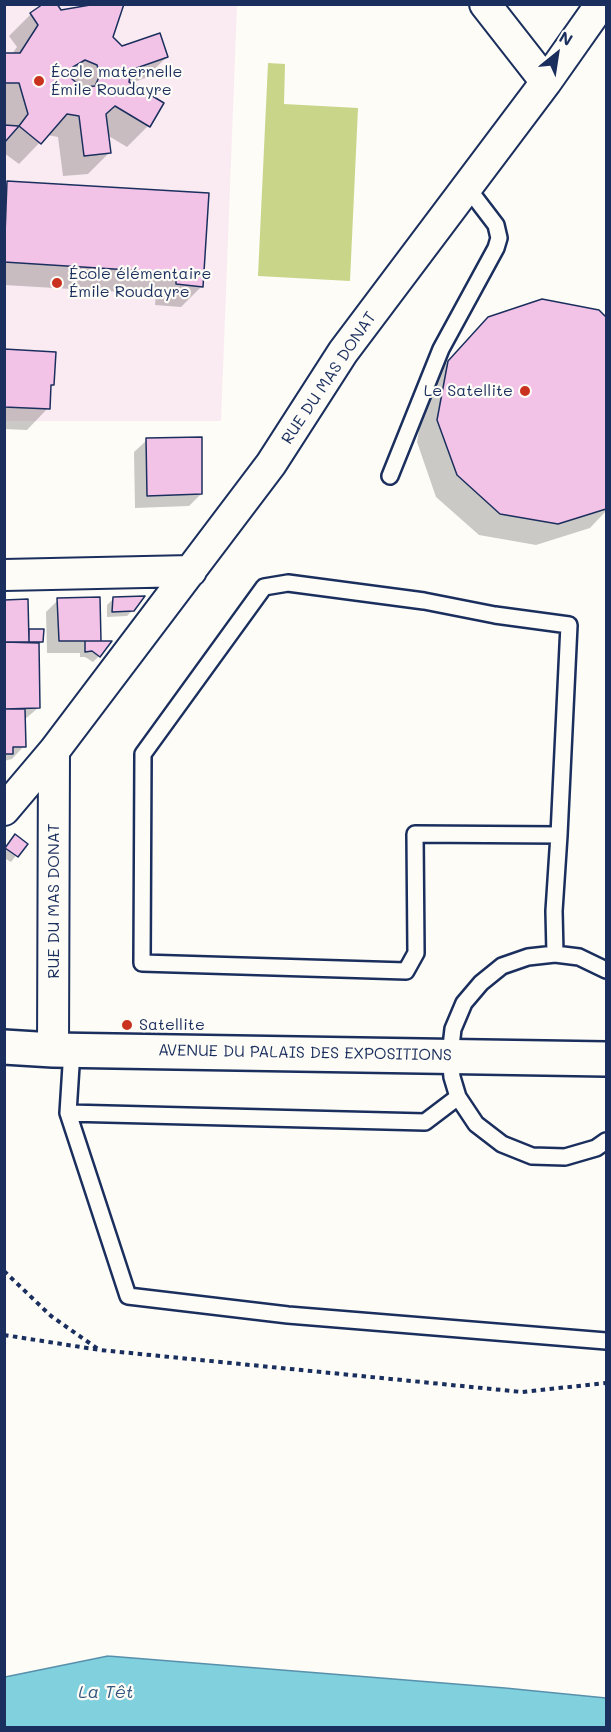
<!DOCTYPE html>
<html>
<head>
<meta charset="utf-8">
<style>
	body { margin:0 }
	#map { position:relative; width:611px; height:1732px; overflow:hidden; background:#fdfcf7; font-family:Mali,sans-serif }
	canvas { display:block }
	.frame { position:absolute; inset:0; border:6px solid #1b2f5e; pointer-events:none }
	.north { position:absolute; left:527px; top:24px; width:60px; height:60px; -webkit-text-stroke:4px #fdfcf7; paint-order:stroke; rotate:30deg; font-size:16px; font-weight:700; line-height:24px; text-align:center; color:#1b2f5e }
	.north::after { content:''; display:block; margin:auto; width:21px; height:27px; background:#1b2f5e; clip-path:polygon(50% 0,100% 100%,50% 72%,0 100%) }
</style>
</head>
<body>
<div id="map">
<canvas width="611" height="1732"></canvas>
<div class="frame"></div>
<div class="north">N</div>
</div>
<script>
const g = document.querySelector('canvas').getContext('2d');
g.lineJoin = 'round';
function fill(path, color) {
  g.fillStyle = color;
  g.fill(path, 'evenodd');
}
function poly(rows) {
  const path = new Path2D();
  for (const r of rows) {
    path.moveTo(r[0], r[1]);
    for (let i = 2; i < r.length; i += 2) path.lineTo(r[i], r[i + 1]);
  }
  return path;
}
function trace(path, color, width, dash) {
  g.strokeStyle = color;
  g.lineWidth = width;
  g.lineCap = dash ? 'butt' : 'round';
  g.setLineDash(dash || []);
  g.stroke(path);
}
function drawText(font, color, halo, rows, align = 'center') {
  g.font = font + ' Mali,sans-serif';
  g.lineWidth = 4.5;
  g.setLineDash([]);
  g.textBaseline = 'middle';
  g.strokeStyle = halo;
  g.fillStyle = color;
  for (const [text, x, y, turn = 0] of rows) {
    g.save();
    g.translate(x, y);
    g.rotate((+turn || 0) * Math.PI / 180);
    g.textAlign = isNaN(turn) ? turn : align;
    if (halo) g.strokeText(text, 0, 0);
    g.fillText(text, 0, 0);
    g.restore();
  }
}
fill(poly([
	[5,5,237,5,221,421,5,421]
]), '#faebf2');
fill(poly([
	[268,63,285,64,284,104,358,108,350,281,258,276]
]), '#c9d68a');
const water = poly([
	[108,1656,505,1688,606,1698,606,1727,5,1727,5,1677,108,1656]
]);
fill(water, '#81d0de');
trace(water, '#5890ab', 1.5);
fill(poly([
	[46,4,60,12,86,8,89,4,122,4,111,38,122,47,167,57,145,78,129,84,148,126,127,147,107,135,110,152,88,174,63,176,58,137,47,135,19,164,4,153,4,55,12,54,17,47,9,36,31,14],
	[8,183,202,286,181,307,155,305,156,294,4,285,4,186],
	[598,312,606,319,606,511,590,528,536,545,479,535,436,497,417,442,427,384,488,318],
	[4,350,53,385,49,388,48,408,27,430,4,429],
	[147,440,201,494,189,506,135,508,134,452],
	[113,599,133,610,127,616,107,617,107,605],
	[58,600,99,656,93,662,85,657,80,657,80,653,47,653,46,612],
	[4,601,27,630,42,630,42,642,37,646,38,708,24,720,24,746,12,759,4,761],
	[10,842,25,844,11,862,4,858,4,849]
]), '#0003');
const building = poly([
	[43,4,57,4,61,10,96,4,124,4,113,37,122,46,160,33,168,57,131,70,129,82,164,103,150,127,115,106,106,114,111,153,84,156,79,116,67,114,41,144,19,126,28,114,19,83,4,83,5,53,20,53,38,25,30,13,43,4],
	[85,60,97,65,100,75,95,86,82,87,72,79,73,67,85,60],
	[4,125,19,126,4,143,4,125],
	[7,181,209,193,203,287,176,284,176,273,4,262,7,181],
	[542,299,599,310,606,317,606,509,558,524,500,514,457,475,437,420,448,361,488,317,542,299],
	[4,349,56,352,54,385,51,385,50,409,4,407,4,349],
	[202,437,202,494,147,496,146,438,202,437],
	[145,596,134,611,112,612,113,597,145,596],
	[100,597,101,641,59,641,57,598,100,597],
	[28,599,29,642,4,642,4,600,28,599],
	[29,629,44,629,43,642,29,642,29,629],
	[85,641,112,641,100,657,92,651,85,652,85,641],
	[4,642,39,643,40,708,4,709,4,642],
	[4,709,25,709,26,747,13,747,13,754,4,754,4,709],
	[15,834,28,844,18,857,5,848,15,834]
]);
fill(building, '#f2c3e7');
trace(building, '#1b2f5e', 1.5);
const lane = poly([
	[390,476,441,349,496,248,499,238,496,225,467,187],
	[555,954,554,911,559,835,569,625,495,615,424,601,288,583,264,587,143,754,142,963,406,971,416,953,415,834,559,835],
	[606,970,579,957,555,954,528,957,502,966,481,983,464,1003,453,1029,450,1055,452,1077,458,1097,476,1124,502,1144,532,1156,565,1157,596,1148,606,1141],
	[72,1050,68,1113,128,1296,288,1315,606,1341],
	[68,1113,425,1122,458,1097]
]);
const street = poly([
	[485,4,546,82],
	[4,575,191,571],
	[4,810,54,751,271,464,343,352,546,82,601,4],
	[53,1050,54,751]
]);
const secondary = poly([
	[4,1047,53,1050,606,1059]
]);
trace(lane, '#1b2f5e', 20);
trace(street, '#1b2f5e', 34);
trace(secondary, '#1b2f5e', 38);
trace(poly([
	[4,1271,51,1316,98,1349],
	[4,1335,100,1350,522,1392,606,1383]
]), '#1b2f5e', 4, [4.5, 4.5]);
trace(lane, '#fdfcf7', 15);
trace(street, '#fdfcf7', 30);
trace(secondary, '#fdfcf7', 33);
for (const [x, y, r, color] of [
	[39,81,6,"#c8321e"],
	[57,283,6,"#c8321e"],
	[525,391,6,"#c8321e"],
	[127,1025,6,"#c8321e"]
]) {
  const dot = new Path2D();
  dot.arc(x, y, r, 0, 2 * Math.PI);
  g.fillStyle = color;
  g.fill(dot);
  trace(dot, '#fdfcf7', 2);
}
drawText('16px', '#1b2f5e', '#fdfcf7', [
	["École maternelle",51,72],
	["Émile Roudayre",51,90],
	["École élémentaire",69,274],
	["Émile Roudayre",69,292],
	["Le Satellite",513,391,"right"],
	["Satellite",139,1025]
], 'left');
drawText('16px', '#1b2f5e', '#fdfcf7', [
	["RUE DU MAS DONAT",329,378,-56],
	["RUE DU MAS DONAT",54,901,-90],
	["AVENUE DU PALAIS DES EXPOSITIONS",305,1053,1]
]);
drawText('italic 18px', '#34577e', '#fdfcf7', [
	["La Têt",106,1692]
]);
</script>
</body>
</html>
